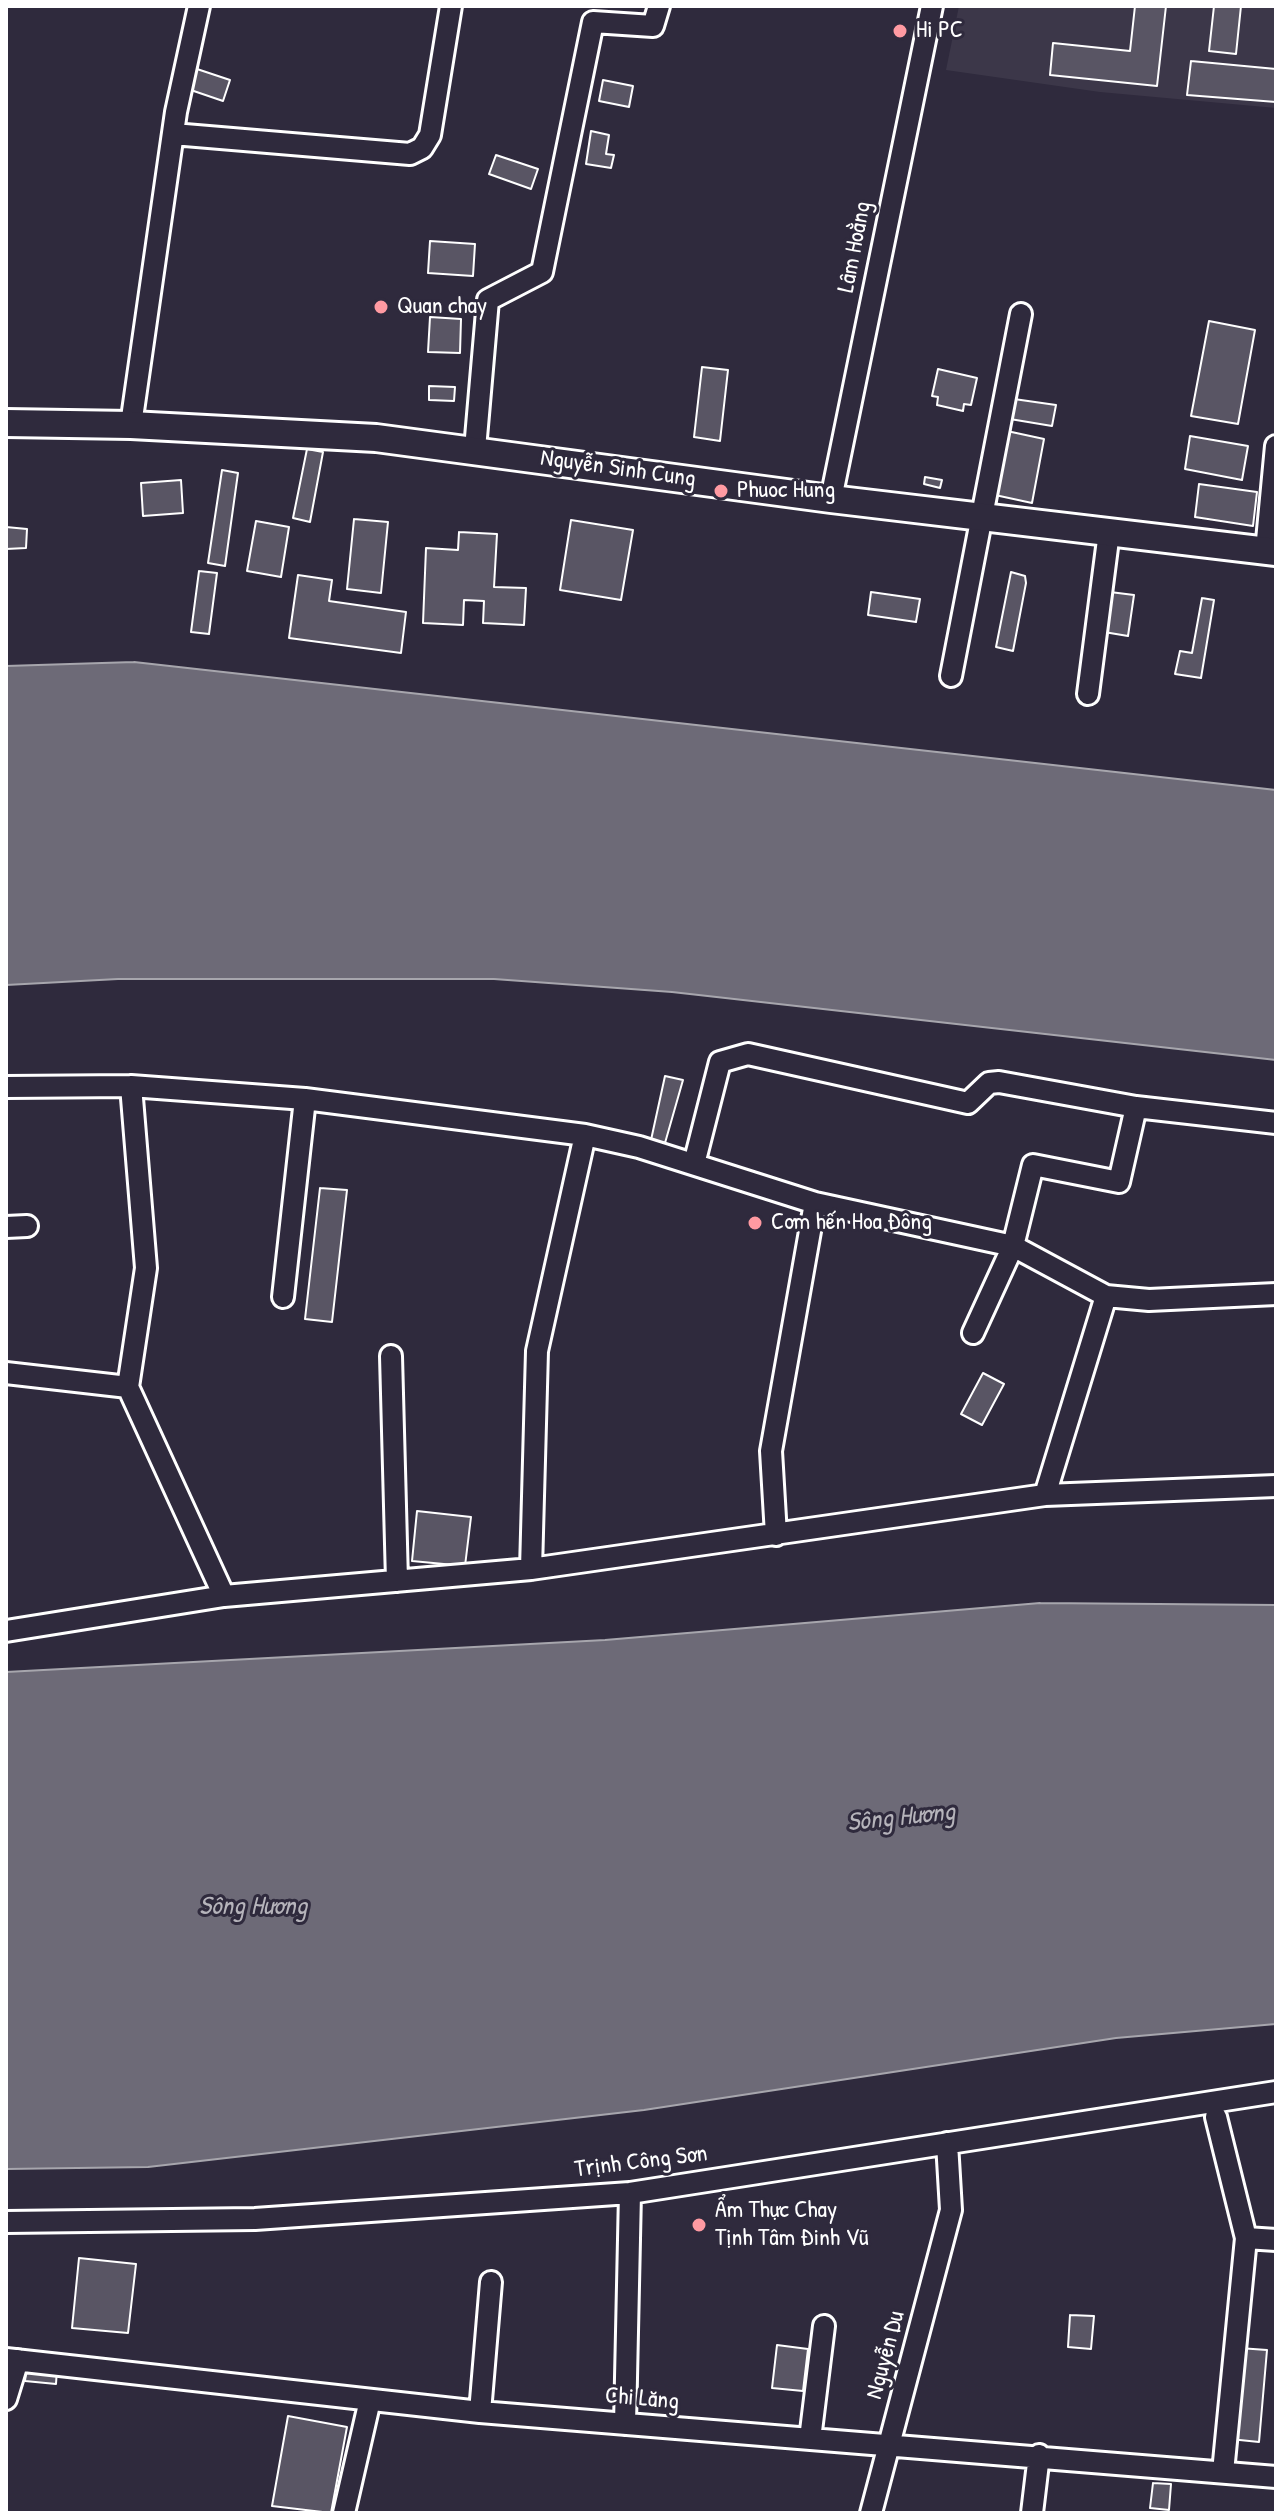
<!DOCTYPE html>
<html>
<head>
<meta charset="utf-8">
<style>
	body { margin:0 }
	#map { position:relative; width:1282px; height:2519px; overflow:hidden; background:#2f2a3d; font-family:"Patrick Hand",sans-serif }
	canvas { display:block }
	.frame { position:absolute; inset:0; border:8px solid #fff; pointer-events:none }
</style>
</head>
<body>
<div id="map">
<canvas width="1282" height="2519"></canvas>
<div class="frame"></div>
</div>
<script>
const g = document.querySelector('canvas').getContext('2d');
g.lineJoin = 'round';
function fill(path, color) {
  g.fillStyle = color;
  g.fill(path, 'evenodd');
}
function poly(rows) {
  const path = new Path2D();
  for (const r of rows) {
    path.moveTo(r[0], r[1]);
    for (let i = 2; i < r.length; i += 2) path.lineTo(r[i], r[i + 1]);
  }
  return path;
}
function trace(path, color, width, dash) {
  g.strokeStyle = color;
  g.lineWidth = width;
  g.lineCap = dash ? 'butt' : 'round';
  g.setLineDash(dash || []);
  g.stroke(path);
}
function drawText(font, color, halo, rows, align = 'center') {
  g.font = font + ' "Patrick Hand",sans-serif';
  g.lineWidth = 6;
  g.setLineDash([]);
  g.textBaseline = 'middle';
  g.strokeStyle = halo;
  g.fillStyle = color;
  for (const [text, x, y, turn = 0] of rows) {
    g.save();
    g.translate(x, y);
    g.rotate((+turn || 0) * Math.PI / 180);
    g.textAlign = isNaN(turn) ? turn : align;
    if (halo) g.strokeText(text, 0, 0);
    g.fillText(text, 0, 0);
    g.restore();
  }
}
fill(poly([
	[959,6,1276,6,1276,108,1100,92,946,70]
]), '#3c3749');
const water = poly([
	[134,662,1276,790,1276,1060,672,992,494,979,118,979,6,985,6,666,134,662],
	[1040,1603,1276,1605,1276,2024,1116,2038,644,2110,148,2167,6,2169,6,1672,605,1640,1040,1603]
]);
fill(water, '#6d6a77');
trace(water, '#a7a6ad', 2);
const building = poly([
	[1135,6,1166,6,1157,86,1050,75,1053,43,1130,51,1135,6],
	[1214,6,1241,6,1236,54,1209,51,1214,6],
	[1191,61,1276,69,1276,102,1187,95,1191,61],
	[188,66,230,80,223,101,182,87,188,66],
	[603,80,633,86,629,107,599,101,603,80],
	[591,131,609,135,606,154,614,155,611,168,586,164,591,131],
	[496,155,538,169,531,189,489,174,496,155],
	[430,241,475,244,473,276,428,273,430,241],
	[430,317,461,319,460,353,428,352,430,317],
	[1209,321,1255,330,1238,424,1191,416,1209,321],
	[702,367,728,370,720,441,694,437,702,367],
	[938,369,977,378,971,405,964,404,963,411,937,405,938,397,932,396,938,369],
	[429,386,455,387,454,401,429,400,429,386],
	[1014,399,1056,405,1052,426,1010,419,1014,399],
	[1007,431,1044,439,1032,503,995,495,1007,431],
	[1190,436,1248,446,1242,480,1185,469,1190,436],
	[307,449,323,452,310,522,293,518,307,449],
	[222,470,238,473,225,566,208,563,222,470],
	[925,477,942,480,940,488,924,484,925,477],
	[181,480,183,513,143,516,141,483,181,480],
	[1199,484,1257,492,1253,526,1195,517,1199,484],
	[354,519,388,522,381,593,347,589,354,519],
	[571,520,633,530,621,600,560,590,571,520],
	[256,521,289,527,281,577,247,571,256,521],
	[6,527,27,529,26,548,6,549,6,527],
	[459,532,497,534,494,587,526,588,524,625,483,623,484,601,464,600,463,625,423,623,426,548,458,550,459,532],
	[199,571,217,573,209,634,191,632,199,571],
	[1011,572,1025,576,1026,583,1013,651,996,647,1011,572],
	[298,575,332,580,329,601,406,612,401,653,289,638,298,575],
	[871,592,920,599,916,622,868,615,871,592],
	[1110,592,1134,595,1128,636,1104,632,1110,592],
	[1202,598,1214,600,1201,678,1175,674,1180,651,1192,653,1202,598],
	[665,1076,683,1080,665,1143,651,1140,665,1076],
	[320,1188,347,1190,332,1322,305,1319,320,1188],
	[983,1373,1004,1384,982,1425,961,1414,983,1373],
	[417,1511,471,1517,465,1566,412,1561,417,1511],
	[79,2258,136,2264,128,2333,72,2328,79,2258],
	[1070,2315,1094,2316,1091,2349,1068,2347,1070,2315],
	[777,2345,808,2349,803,2391,772,2388,777,2345],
	[1239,2348,1267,2350,1259,2442,1230,2439,1239,2348],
	[27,2365,57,2369,56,2384,25,2381,27,2365],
	[288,2416,347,2427,331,2513,272,2506,288,2416],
	[1153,2483,1171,2484,1169,2510,1150,2508,1153,2483]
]);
fill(building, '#595564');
trace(building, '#fff', 2);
const minor = poly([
	[173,134,410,154,422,148,430,135,451,6],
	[131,425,176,112,199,6],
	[475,449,488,300,542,272,593,22,653,26,659,6],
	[831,499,932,6],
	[1266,551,1276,446],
	[951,676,1021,314],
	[1088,694,1109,532],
	[131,1086,146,1268,128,1387,224,1596],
	[6,1087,131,1086,305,1099,585,1135,639,1147,815,1203,1013,1246,1106,1296,1149,1300,1276,1294],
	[694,1164,720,1062,748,1054,968,1103,989,1083,999,1082,1136,1107,1276,1123],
	[6,1227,27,1226],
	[283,1297,305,1099],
	[973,1333,1013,1246,1033,1165,1119,1182,1136,1107],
	[391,1356,397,1581],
	[6,1373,128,1387],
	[1045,1495,1106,1296],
	[776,1535,771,1451,815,1203],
	[531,1569,537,1351,585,1135],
	[6,1631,224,1596,531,1569,1045,1495,1276,1486],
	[1216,2117,1246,2238,1223,2472],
	[6,2222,255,2219,630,2193,1276,2092],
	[1246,2238,1276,2240],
	[6,2359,480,2412,1276,2477],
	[6,2399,18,2360],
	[480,2412,491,2282],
	[625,2424,630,2193],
	[810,2439,824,2326],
	[344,2513,370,2400],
	[871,2513,951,2210,947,2143],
	[1032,2513,1039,2455]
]);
const major = poly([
	[6,423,131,425,376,438,831,499,1276,552]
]);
trace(minor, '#fff', 26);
trace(major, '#fff', 32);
trace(minor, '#2f2a3d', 20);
trace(major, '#2f2a3d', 26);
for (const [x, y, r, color] of [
	[900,31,8,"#ff9aa2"],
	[381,307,8,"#ff9aa2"],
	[721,491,8,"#ff9aa2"],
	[755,1223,8,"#ff9aa2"],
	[699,2225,8,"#ff9aa2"]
]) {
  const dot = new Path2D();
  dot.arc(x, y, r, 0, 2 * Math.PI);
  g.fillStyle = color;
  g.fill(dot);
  trace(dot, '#2f2a3d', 3);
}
drawText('24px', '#fff', '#2f2a3d', [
	["Hi PC",916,31],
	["Quan chay",397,307],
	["Phuoc Hung",737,491],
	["Cơm hến Hoa Đông",771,1223],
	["Ẩm Thực Chay",715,2211],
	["Tịnh Tâm Đinh Vũ",715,2239]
], 'left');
drawText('24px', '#fff', '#2f2a3d', [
	["Lâm Hoằng",855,247,-79],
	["Nguyễn Sinh Cung",618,469,8],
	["Trịnh Công Sơn",641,2162,-7],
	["Nguyễn Du",886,2355,-75],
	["Chi Lăng",642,2399,5]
]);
drawText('italic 26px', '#b6b4bb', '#2f2a3d', [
	["Sông Hương",901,1818,-6],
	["Sông Hương",253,1907]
]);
</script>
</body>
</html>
